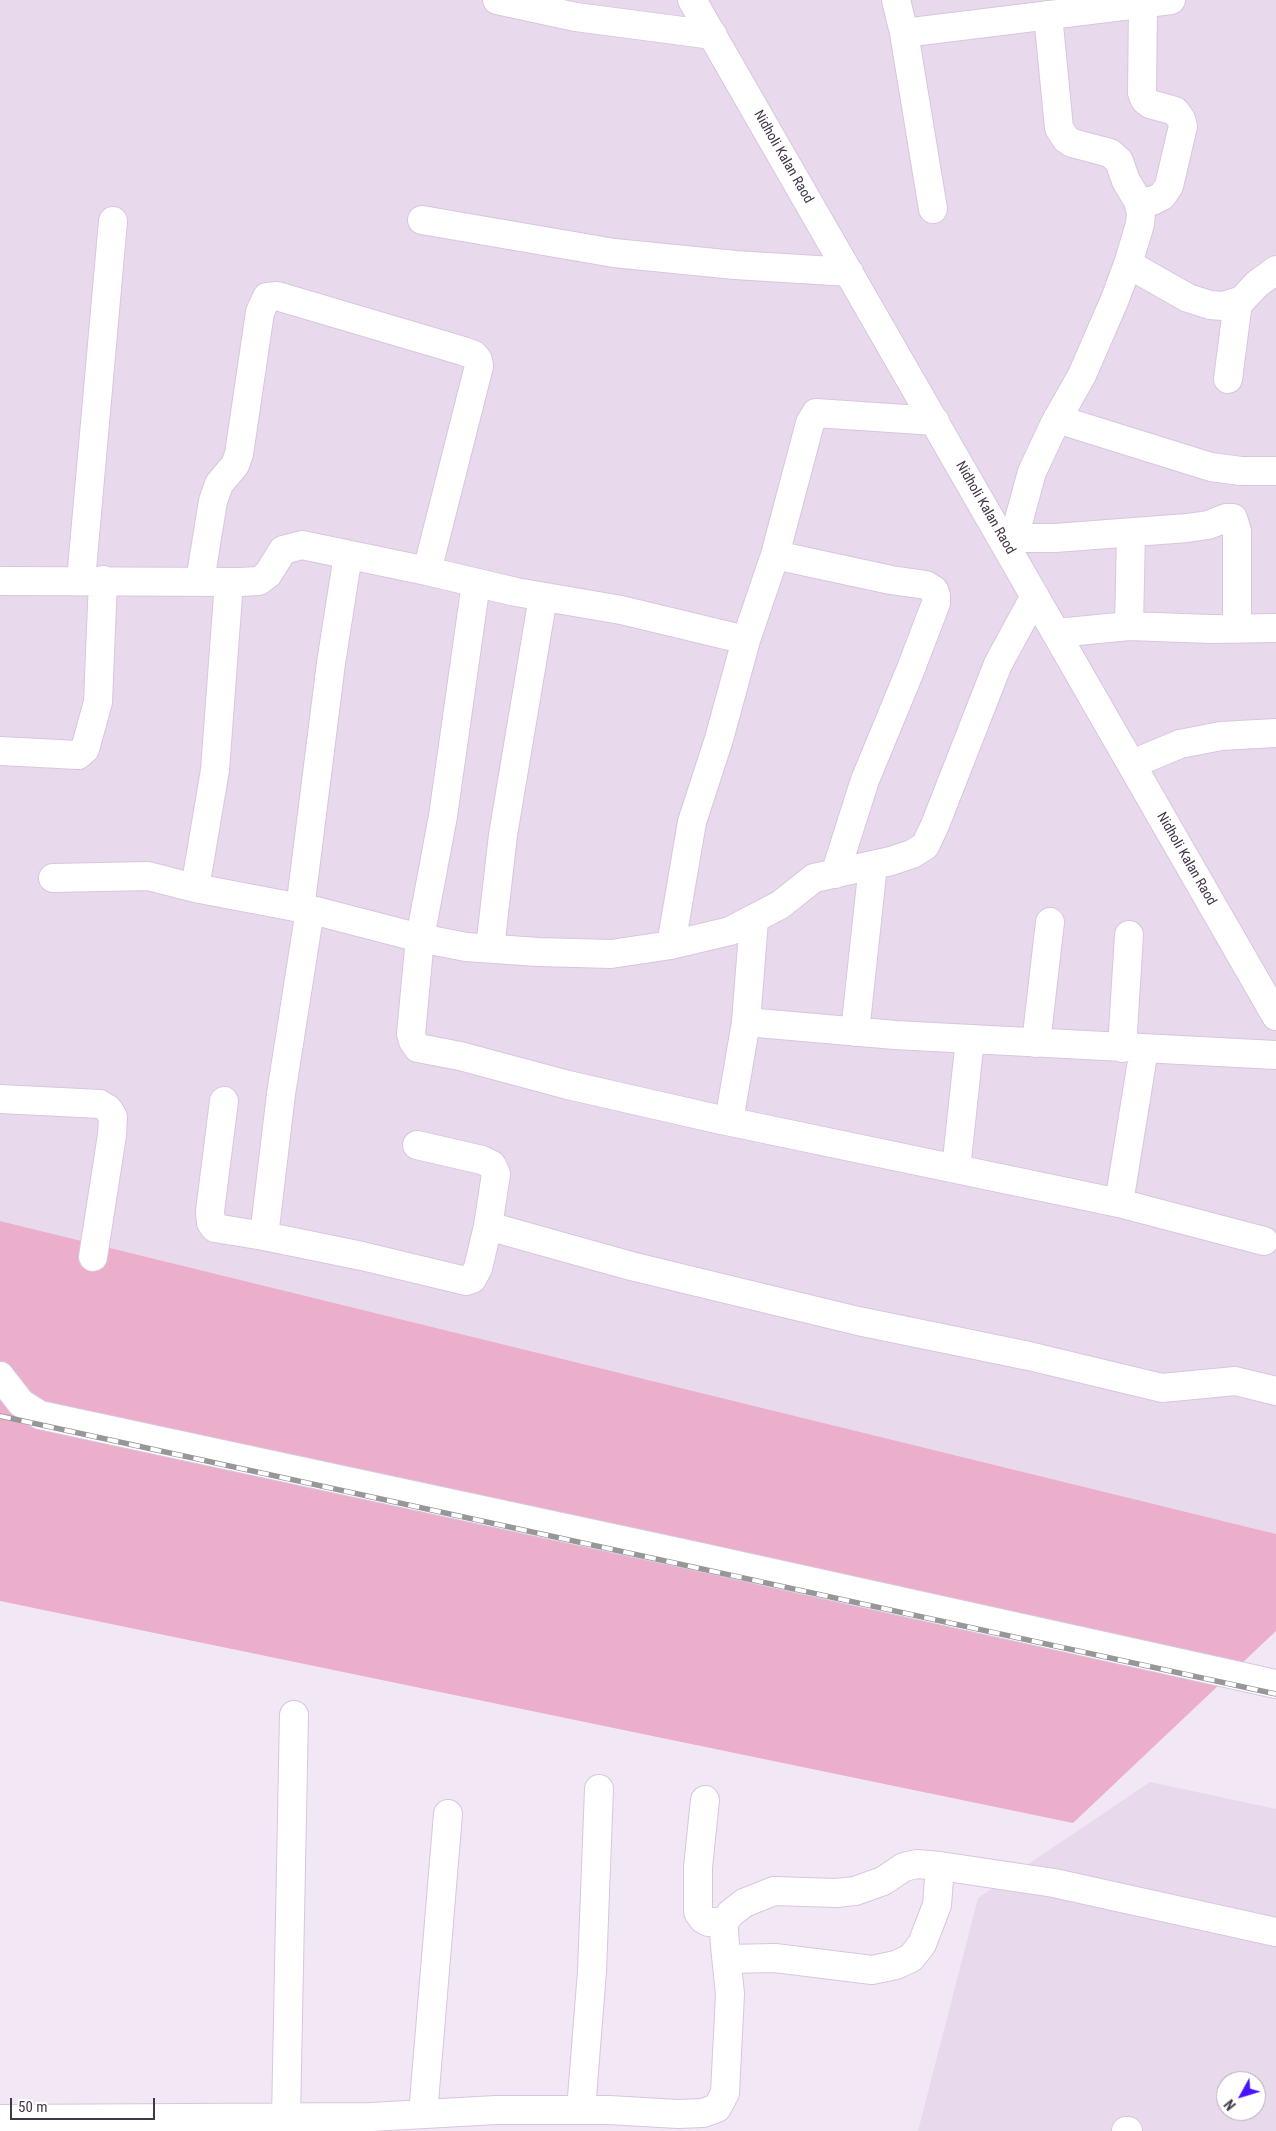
<!DOCTYPE html>
<html>
<head>
<meta charset="utf-8">
<style>
	body { margin:0 }
	#map { position:relative; width:1276px; height:2131px; overflow:hidden; background:#f2e7f5; font-family:"Roboto Condensed",sans-serif }
	canvas { display:block }
	.north { position:absolute; left:1216px; top:2071px; width:50px; height:50px; box-sizing:border-box; background:#fff; border:1px solid #b3afb6; border-radius:50%; rotate:231deg; font-size:14px; font-weight:700; line-height:20px; text-align:center; color:#423648 }
	.north::after { content:''; display:block; margin:auto; width:18px; height:22px; background:#4814ff; clip-path:polygon(50% 0,100% 100%,50% 72%,0 100%) }
	.scale { position:absolute; left:10px; top:2098px; width:145px; height:22px; box-sizing:border-box; border:2px solid #423648; border-top:0; padding-left:6px; font-size:15px; line-height:18px; white-space:nowrap; color:#423648; -webkit-text-stroke:4px #fff; paint-order:stroke }
</style>
</head>
<body>
<div id="map">
<canvas width="1276" height="2131"></canvas>
<div class="north">N</div>
<div class="scale">50 m</div>
</div>
<script>
const g = document.querySelector('canvas').getContext('2d');
g.lineJoin = 'round';
function fill(path, color) {
  g.fillStyle = color;
  g.fill(path, 'evenodd');
}
function poly(rows) {
  const path = new Path2D();
  for (const r of rows) {
    path.moveTo(r[0], r[1]);
    for (let i = 2; i < r.length; i += 2) path.lineTo(r[i], r[i + 1]);
  }
  return path;
}
function trace(path, color, width, dash) {
  g.strokeStyle = color;
  g.lineWidth = width;
  g.lineCap = dash ? 'butt' : 'round';
  g.setLineDash(dash || []);
  g.stroke(path);
}
function drawText(font, color, halo, rows, align = 'center') {
  g.font = font + ' "Roboto Condensed",sans-serif';
  g.lineWidth = 5;
  g.setLineDash([]);
  g.textBaseline = 'middle';
  g.strokeStyle = halo;
  g.fillStyle = color;
  for (const [text, x, y, turn = 0] of rows) {
    g.save();
    g.translate(x, y);
    g.rotate((+turn || 0) * Math.PI / 180);
    g.textAlign = isNaN(turn) ? turn : align;
    if (halo) g.strokeText(text, 0, 0);
    g.fillText(text, 0, 0);
    g.restore();
  }
}
fill(poly([
	[0,0,1276,0,1276,1534,0,1221],
	[1150,1782,1276,1809,1276,2131,918,2131,978,1898],
	[1226,2081,1256,2081,1256,2111,1226,2111]
]), '#e8d9ed');
fill(poly([
	[0,1221,1276,1534,1276,1631,1073,1823,0,1601]
]), '#ebaecb');
const minor = poly([
	[497,0,576,17,713,35],
	[692,0,1276,1016],
	[896,0,904,33,933,209],
	[904,33,1171,0],
	[1138,201,1152,201,1162,196,1169,186,1183,126,1181,119,1175,111,1150,104,1145,100,1142,93,1143,4],
	[422,220,614,253,735,265,849,272],
	[1128,264,1188,298,1210,305,1223,306,1242,300,1257,284,1276,270],
	[1228,379,1238,302],
	[1057,419,1211,467,1241,471,1276,471],
	[1014,538,1055,538,1187,528,1208,525,1226,518,1233,518,1237,531,1237,629],
	[1010,552,1032,472,1055,423,1082,375,1115,299,1128,264,1140,224,1141,213,1138,201,1126,181,1119,161,1110,153,1072,143,1066,139,1059,128,1048,15],
	[775,555,891,580,926,585,934,590,936,596,936,603,910,671,865,780,835,874],
	[81,580,113,221],
	[0,581,240,582,259,581,268,574,283,550,302,545,427,571,516,592,621,610,746,640,775,555,810,423,816,413,935,421],
	[200,581,213,501,219,484,235,465,239,454,260,312,267,297,277,296,463,351,474,355,478,360,479,366,427,571],
	[476,583,443,816,420,938,411,1034,413,1041,418,1048,460,1056,568,1085,717,1119,1119,1203,1144,1049],
	[1129,626,1131,533],
	[1057,633,1129,626,1211,629,1276,628],
	[0,751,78,755,85,749,98,702,103,580],
	[1132,764,1180,744,1221,736,1276,733],
	[53,878,148,876,195,888,316,911,420,938,466,947,538,952,611,954,671,945,692,822,719,739,746,640],
	[195,888,215,770,229,582],
	[300,909,331,663,348,555],
	[310,910,281,1094,264,1236,362,1256,466,1281,472,1279,478,1268,488,1226,631,1266,858,1321,1029,1356,1162,1388,1235,1381,1276,1391],
	[754,920,746,1022,895,1035,1276,1055],
	[671,945,730,931,780,905,814,878,891,861,912,854,925,846,935,825,998,664,1035,596],
	[490,948,503,835,543,597],
	[855,1032,873,865],
	[1036,1043,1050,922],
	[1122,1048,1129,935],
	[0,1099,100,1104,108,1109,113,1117,112,1135,93,1257],
	[224,1101,210,1211,211,1223,215,1228,264,1236],
	[729,1121,746,1022],
	[417,1145,482,1160,492,1165,496,1174,488,1226],
	[956,1169,970,1039],
	[1119,1203,1264,1241],
	[0,1376,21,1403,40,1415,696,1556,1276,1684],
	[705,1800,698,1867,698,1912,703,1919,708,1922,724,1922],
	[940,1866,1054,1883,1276,1932],
	[581,2110,592,1971,599,1789],
	[423,2114,448,1814],
	[286,2118,294,1715],
	[0,2119,371,2117,496,2110,609,2110,678,2114,703,2113,717,2108,725,2093,730,1994,725,1946,724,1930,724,1922,730,1914,744,1903,774,1891,836,1893,855,1891,883,1881,904,1867,917,1864,940,1866,937,1905,922,1944,911,1958,896,1965,872,1970,775,1958,727,1959],
	[1126,2131,1128,2131]
]);
trace(minor, '#d8c6df', 30);
trace(minor, '#fff', 28);
const rail = poly([
	[0,1416,1276,1694]
]);
trace(rail, '#979797', 5.5);
trace(rail, '#fff', 4, [11]);
drawText('14px', '#423648', '#fff', [
	["Nidholi Kalan Raod",783,157,60],
	["Nidholi Kalan Raod",985,508,60],
	["Nidholi Kalan Raod",1186,859,60]
]);
</script>
</body>
</html>
